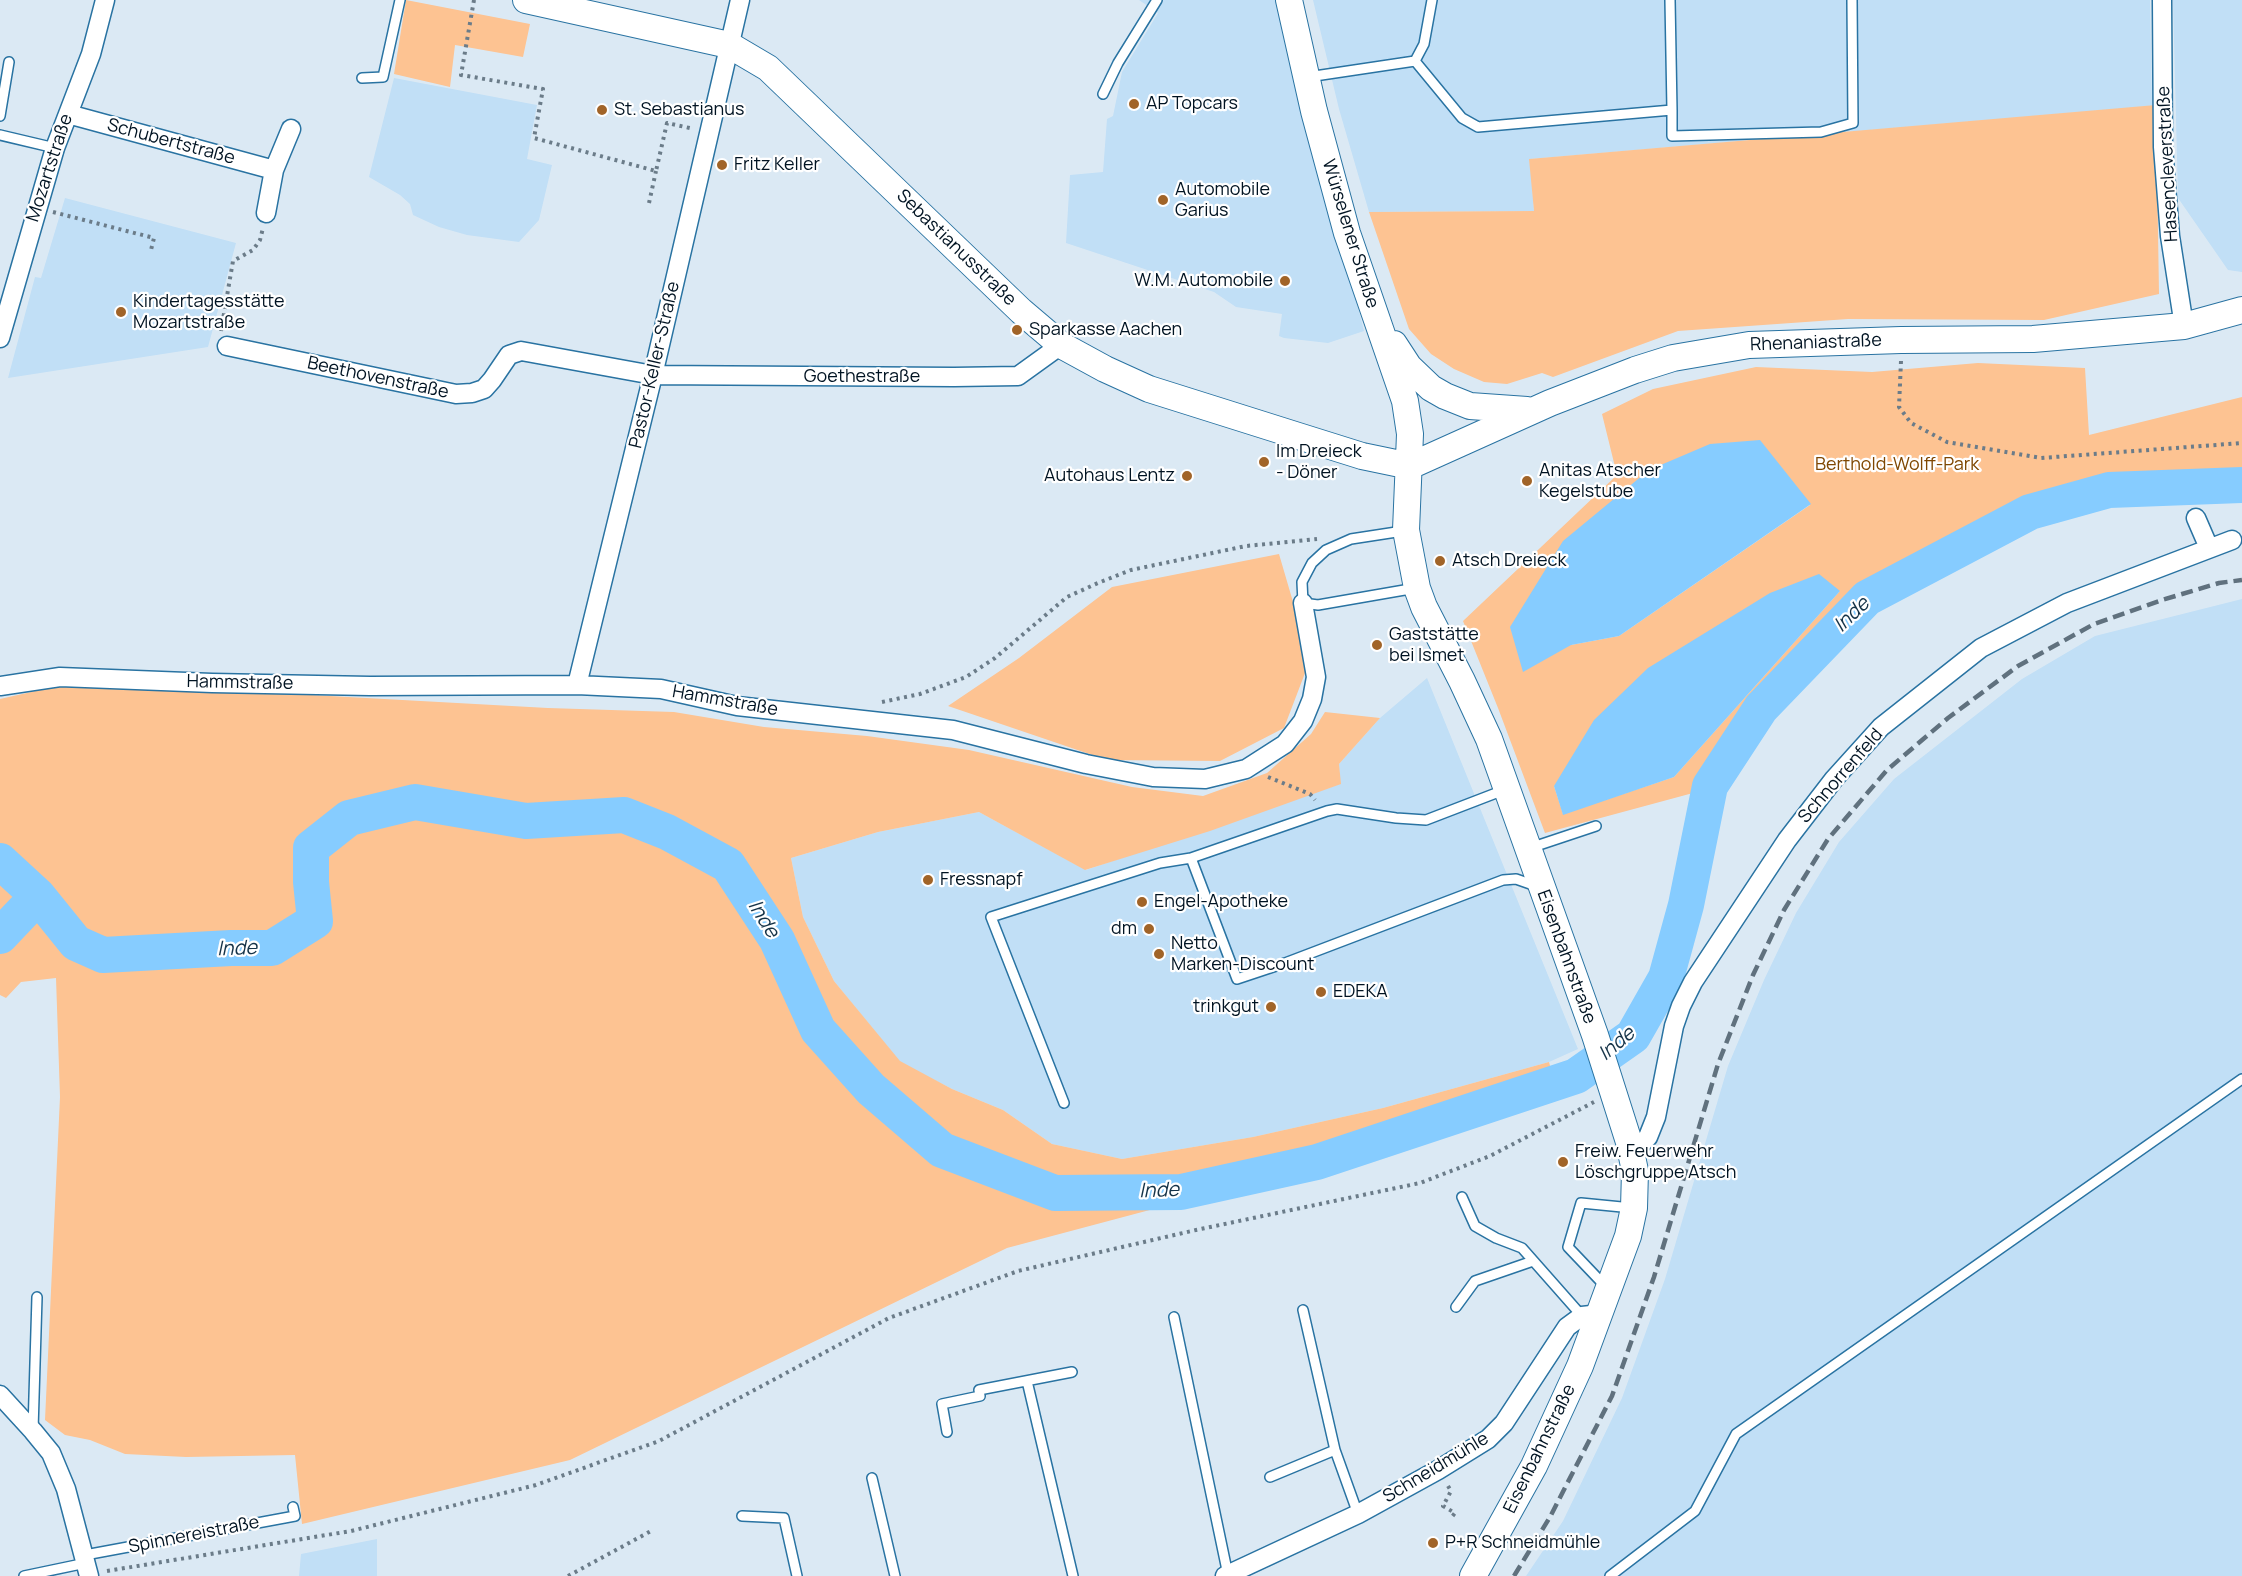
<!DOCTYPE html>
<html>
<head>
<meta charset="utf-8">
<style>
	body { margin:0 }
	canvas { display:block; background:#dbe9f4 }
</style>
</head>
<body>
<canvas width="2242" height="1576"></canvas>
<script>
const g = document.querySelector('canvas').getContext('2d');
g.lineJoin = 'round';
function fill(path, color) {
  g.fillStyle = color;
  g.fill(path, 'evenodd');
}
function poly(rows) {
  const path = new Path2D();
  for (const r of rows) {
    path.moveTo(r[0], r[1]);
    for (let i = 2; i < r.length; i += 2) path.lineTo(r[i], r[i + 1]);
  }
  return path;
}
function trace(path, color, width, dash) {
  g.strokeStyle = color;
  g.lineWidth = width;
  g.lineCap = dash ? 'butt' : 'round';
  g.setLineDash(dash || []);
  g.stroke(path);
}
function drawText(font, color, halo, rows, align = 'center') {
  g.font = font + ' Manrope,sans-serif';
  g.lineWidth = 4.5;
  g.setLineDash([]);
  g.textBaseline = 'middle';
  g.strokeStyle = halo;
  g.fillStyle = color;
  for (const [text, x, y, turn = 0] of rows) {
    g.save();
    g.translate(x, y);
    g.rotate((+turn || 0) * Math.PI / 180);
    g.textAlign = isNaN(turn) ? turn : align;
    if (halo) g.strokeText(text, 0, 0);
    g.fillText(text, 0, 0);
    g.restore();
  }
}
fill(poly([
	[1139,0,1281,0,1364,331,1328,343,1284,338,1279,336,1282,314,1236,307,1214,292,1066,243,1070,175,1103,172,1107,119,1113,116,1122,72,1158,13],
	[1313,0,2150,0,2152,106,1530,159,1534,211,1369,212,1339,109],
	[2173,0,2242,0,2242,272,2228,270,2178,198],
	[394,78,537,105,527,159,552,165,539,220,519,242,467,235,439,227,413,215,410,204,400,195,369,177],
	[65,198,236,243,208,347,8,378,35,277,41,278],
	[2242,599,2242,1576,1526,1576,1563,1521,1622,1398,1665,1279,1728,1066,1764,980,1796,913,1839,842,1894,779,2022,679,2095,636],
	[1427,678,1578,1049,1549,1062,1383,1108,1253,1137,1122,1159,1052,1144,1003,1110,952,1089,900,1062,834,981,803,917,791,858,878,832,979,812,1086,870,1340,784,1339,764,1380,718],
	[377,1539,377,1576,299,1576,301,1554]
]), '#c1dff6');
fill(poly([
	[406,0,530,24,523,57,455,45,450,87,394,74],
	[2156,105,2159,294,2044,320,1848,319,1678,331,1553,377,1542,373,1507,384,1484,382,1454,369,1431,354,1409,329,1369,212,1534,211,1529,159],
	[1978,363,2085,368,2089,435,2242,397,2242,476,2140,473,2072,488,1994,521,1867,588,1826,625,1768,689,1693,793,1545,833,1498,708,1463,621,1617,475,1602,414,1653,389,1756,367,1872,372],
	[1760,441,1810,505,1619,636,1571,645],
	[1840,591,1674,777,1563,814,1554,786],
	[1279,554,1310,660,1284,728,1220,761,1107,760,948,706,1019,658,1112,587],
	[58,686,148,686,548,708,674,712,764,727,867,736,969,750,1132,787,1203,796,1267,773,1311,734,1325,712,1380,718,1339,764,1341,784,1210,831,1085,870,979,812,878,832,791,858,803,917,834,981,900,1061,952,1089,1003,1110,1052,1144,1122,1159,1253,1137,1383,1108,1549,1062,1557,1092,1488,1111,1315,1166,1007,1248,570,1460,302,1524,295,1455,186,1457,125,1454,90,1440,65,1435,45,1420,60,1097,56,978,21,982,6,998,0,995,0,699]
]), '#fdc392');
fill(poly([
	[1760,440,1811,504,1619,636,1571,645,1523,672,1510,627,1563,541,1649,470,1710,444],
	[1819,574,1840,591,1674,777,1563,815,1554,786,1594,720,1648,668,1770,593]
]), '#86ccff');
trace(poly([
	[0,861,38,896,76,943,103,955,231,948,272,948,315,921,311,882,311,848,349,818,415,802,526,821,624,815,667,832,728,865,777,940,818,1030,871,1089,942,1150,1055,1193,1181,1192,1317,1162,1576,1076,1633,1036,1666,978,1686,905,1710,786,1761,708,1867,598,2030,512,2109,490,2242,485],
	[0,936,38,896]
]), '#86ccff', 36);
const lane = poly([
	[1415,61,1462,118,1478,127,1672,110,1670,0],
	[1308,77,1415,61,1424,44,1432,0],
	[362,78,383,77,400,0],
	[1103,94,1118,63,1157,0],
	[1672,110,1672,136,1821,132,1853,123,1852,0],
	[0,116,9,62],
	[0,135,55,148],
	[1403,531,1351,539,1326,550,1312,563,1302,582,1303,603,1318,605,1416,588],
	[1530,848,1596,826],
	[1191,858,1237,979,1285,963,1503,880,1516,879,1536,886],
	[1064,1103,991,917,1160,863,1191,858,1327,811,1337,809,1396,818,1426,820,1504,790],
	[1462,1197,1475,1226,1496,1238,1522,1248,1582,1316],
	[1607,1288,1568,1247,1581,1203,1632,1208],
	[1456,1307,1475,1281,1533,1261],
	[1303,1310,1335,1450,1358,1514],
	[1174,1317,1228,1575],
	[1027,1381,1073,1576],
	[33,1430,37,1297],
	[947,1432,942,1404,980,1396,979,1390,1072,1372],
	[1270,1477,1335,1450],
	[872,1478,895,1576],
	[742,1516,784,1518,797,1576],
	[85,1555,295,1516,293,1507],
	[24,1576,86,1563],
	[1610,1576,1695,1511,1736,1434,2242,1079]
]);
const street = poly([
	[2162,0,2163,147,2170,236,2184,326],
	[68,114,274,170,291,129],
	[266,213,274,170],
	[0,338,55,148,91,54,105,0],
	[227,346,456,394,472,393,484,389,492,380,509,355,521,351,653,375,954,377,1018,376,1061,345],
	[2196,518,2209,548],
	[577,685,653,375,740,0],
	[0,686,60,677,212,683,370,686,577,685,661,689,737,706,953,730,1086,764,1153,777,1205,779,1246,769,1285,744,1303,721,1312,699,1316,677,1303,603],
	[1632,1153,1648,1137,1656,1117,1674,1026,1681,1006,1693,982,1787,840,1834,779,1881,727,1981,648,2067,603,2232,540],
	[0,1395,33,1431,51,1453,66,1489,89,1576],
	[1225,1576,1358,1514,1438,1470,1488,1439,1504,1423,1567,1327,1582,1316,1600,1314]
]);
const secondary = poly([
	[526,0,729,45,768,68,1021,311,1061,345,1105,369,1149,389,1295,435,1362,456,1410,466],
	[1289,0,1314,111,1347,233,1405,401,1410,434,1406,530,1417,588,1424,607,1462,681,1489,739,1595,1035,1629,1142,1635,1171,1634,1208,1628,1236,1580,1366,1534,1466,1473,1576],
	[1394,344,1409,367,1431,388,1445,396,1470,406,1527,410],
	[1410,466,1550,403,1635,370,1673,358,1749,345,1901,340,2033,339,2184,326,2242,310]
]);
trace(lane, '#2973a2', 12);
trace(street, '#2973a2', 21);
trace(secondary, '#2973a2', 28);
trace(poly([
	[474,0,461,75,543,89,534,138,656,171,667,123,694,129],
	[649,203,656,171],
	[53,212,154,238,151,250],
	[221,331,233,261,253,250,260,240,263,228],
	[1901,361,1899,407,1911,423,1947,442,2041,458,2242,443],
	[882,702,920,694,966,677,995,658,1067,597,1098,583,1131,570,1246,546,1317,539],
	[1268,777,1310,794,1315,800],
	[1448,1486,1451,1491,1443,1506,1455,1513,1451,1518],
	[107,1571,351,1531,536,1485,659,1441,889,1318,1018,1271,1196,1230,1420,1183,1490,1156,1594,1102],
	[568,1576,651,1531]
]), '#6b7c89', 4, [3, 4.5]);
trace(lane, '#fff', 9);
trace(street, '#fff', 18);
trace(secondary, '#fff', 26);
trace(poly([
	[1514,1576,1550,1517,1612,1396,1654,1277,1718,1064,1753,975,1784,910,1828,839,1887,770,1948,718,2018,666,2094,624,2162,600,2219,583,2242,580]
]), '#60717e', 4.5, [12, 6]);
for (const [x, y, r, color] of [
	[1134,104,6,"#a16428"],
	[602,110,6,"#a16428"],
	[722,165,6,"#a16428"],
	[1163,200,6,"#a16428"],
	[1285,281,6,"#a16428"],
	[121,312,6,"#a16428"],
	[1017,330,6,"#a16428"],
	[1264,462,6,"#a16428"],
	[1187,476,6,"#a16428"],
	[1527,481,6,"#a16428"],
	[1440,561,6,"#a16428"],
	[1377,645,6,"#a16428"],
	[928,880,6,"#a16428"],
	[1142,902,6,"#a16428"],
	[1149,929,6,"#a16428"],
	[1159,954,6,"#a16428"],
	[1321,992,6,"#a16428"],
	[1271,1007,6,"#a16428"],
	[1563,1162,6,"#a16428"],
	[1433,1543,6,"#a16428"]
]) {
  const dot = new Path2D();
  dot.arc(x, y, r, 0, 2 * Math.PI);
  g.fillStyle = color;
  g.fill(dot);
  trace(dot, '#fff', 2);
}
drawText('18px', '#001322', '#fff', [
	["AP Topcars",1146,104],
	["St. Sebastianus",614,110],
	["Fritz Keller",734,165],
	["Automobile",1175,190],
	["Garius",1175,211],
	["W.M. Automobile",1273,281,"right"],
	["Kindertagesstätte",133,302],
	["Mozartstraße",133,323],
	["Sparkasse Aachen",1029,330],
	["Im Dreieck",1276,452],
	["- Döner",1276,473],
	["Anitas Atscher",1539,471],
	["Kegelstube",1539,492],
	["Autohaus Lentz",1175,476,"right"],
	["Atsch Dreieck",1452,561],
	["Gaststätte",1389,635],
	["bei Ismet",1389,656],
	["Fressnapf",940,880],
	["Engel-Apotheke",1154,902],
	["dm",1137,929,"right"],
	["Netto",1171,944],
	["Marken-Discount",1171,965],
	["EDEKA",1333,992],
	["trinkgut",1259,1007,"right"],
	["Freiw. Feuerwehr",1575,1152],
	["Löschgruppe Atsch",1575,1173],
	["P+R Schneidmühle",1445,1543]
], 'left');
drawText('18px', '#001322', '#fff', [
	["Schubertstraße",171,142,15],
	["Hasencleverstraße",2168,164,-93],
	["Mozartstraße",50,168,-72],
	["Würselener Straße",1350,234,73],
	["Sebastianusstraße",956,248,44],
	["Rhenaniastraße",1816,343,-2],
	["Pastor-Keller-Straße",655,365,-77],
	["Goethestraße",862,377],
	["Beethovenstraße",378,378,12],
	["Hammstraße",240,683,1],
	["Hammstraße",725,701,10],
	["Schnorrenfeld",1841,776,-49],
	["Eisenbahnstraße",1566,957,70],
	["Eisenbahnstraße",1540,1449,-64],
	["Schneidmühle",1436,1468,-31],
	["Spinnereistraße",194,1535,-11]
]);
drawText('18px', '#7f4702', '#fff', [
	["Berthold-Wolff-Park",1897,465]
]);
drawText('italic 20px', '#153348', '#fff', [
	["Inde",1852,615,-44],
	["Inde",763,919,58],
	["Inde",237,949,-2],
	["Inde",1617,1044,-40],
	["Inde",1159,1191,-2]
]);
</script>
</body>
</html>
